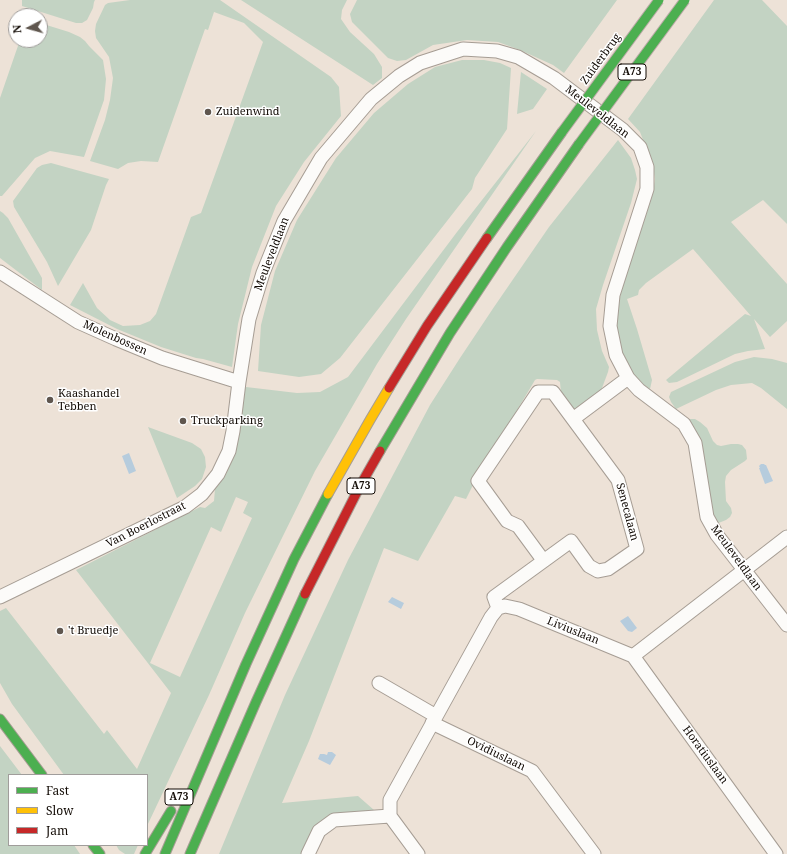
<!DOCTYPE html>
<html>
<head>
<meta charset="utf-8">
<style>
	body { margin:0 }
	#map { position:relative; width:787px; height:854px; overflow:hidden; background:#ede2d7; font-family:"Noto Serif",serif }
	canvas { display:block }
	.legend { position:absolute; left:8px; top:774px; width:140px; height:72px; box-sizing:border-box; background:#fff; border:1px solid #a09d9b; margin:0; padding:5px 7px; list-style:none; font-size:12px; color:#120b05 }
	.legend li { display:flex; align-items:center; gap:8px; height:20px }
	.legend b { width:20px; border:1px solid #a09d9b }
	.north { position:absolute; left:8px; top:8px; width:40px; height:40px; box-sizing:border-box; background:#fff; border:1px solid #a09d9b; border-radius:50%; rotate:264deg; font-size:11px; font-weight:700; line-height:16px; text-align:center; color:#120b05 }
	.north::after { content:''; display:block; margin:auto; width:14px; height:18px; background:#5f564e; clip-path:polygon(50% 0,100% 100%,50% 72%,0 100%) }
</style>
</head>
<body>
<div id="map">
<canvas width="787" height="854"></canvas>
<ul class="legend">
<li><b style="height:5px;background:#4caf50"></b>Fast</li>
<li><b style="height:5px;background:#ffc107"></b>Slow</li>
<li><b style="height:5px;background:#c62828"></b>Jam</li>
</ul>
<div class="north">N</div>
</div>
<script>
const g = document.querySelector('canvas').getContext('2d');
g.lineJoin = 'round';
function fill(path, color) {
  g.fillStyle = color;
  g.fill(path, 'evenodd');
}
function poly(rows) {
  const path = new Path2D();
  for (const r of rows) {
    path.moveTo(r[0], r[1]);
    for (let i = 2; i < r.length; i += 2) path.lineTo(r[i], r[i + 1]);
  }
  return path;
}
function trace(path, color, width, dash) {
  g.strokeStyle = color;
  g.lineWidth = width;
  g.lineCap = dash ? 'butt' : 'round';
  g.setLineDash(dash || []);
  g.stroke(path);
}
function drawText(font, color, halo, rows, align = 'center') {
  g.font = font + ' "Noto Serif",serif';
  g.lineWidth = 3;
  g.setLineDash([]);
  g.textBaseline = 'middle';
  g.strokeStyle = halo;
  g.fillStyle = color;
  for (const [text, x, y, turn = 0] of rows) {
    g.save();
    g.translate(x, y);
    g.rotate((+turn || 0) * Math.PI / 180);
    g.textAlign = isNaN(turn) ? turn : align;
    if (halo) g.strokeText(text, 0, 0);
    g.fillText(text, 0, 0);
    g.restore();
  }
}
fill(poly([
	[22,0,95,0,94,2,93,8,87,20,82,23,76,23,22,6],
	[130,0,220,0,331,77,339,87,341,116,304,162,276,206,252,267,238,324,232,367,203,359,196,358,161,347,117,329,70,305,83,283,97,308,110,320,123,326,140,325,150,321,156,314,191,217,201,213,263,42,244,23,214,12,208,30,205,29,158,162,141,161,128,163,118,169,90,161,105,120,110,100,113,78,109,57,96,38,95,31,96,24,105,5,108,3],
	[241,0,347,0,342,10,341,19,350,32,374,54,382,67,382,78,373,85],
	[357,0,617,0,564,73,553,65,520,50,498,42,467,40,433,45,406,60,397,61,388,58,352,22,350,14],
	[714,0,762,0,787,26,787,224,763,200,731,222,787,284,787,321,770,337,754,319,765,349,748,351,735,354,677,382,669,383,666,380,745,314,751,316,693,249,646,283,639,290,638,295,627,299,637,329,652,380,650,389,644,385,634,375,625,360,620,346,616,330,617,312,621,292,648,209,653,193,655,179,653,165,640,132,628,119],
	[40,23,69,32,80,37,85,41,89,46,103,60,106,79,104,100,84,157,50,151,35,158,2,196,0,196,0,98,20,40,40,40],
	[462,60,484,60,500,63,511,68,507,129,475,178,472,189,340,358,321,374,299,377,258,371,261,325,275,271,297,220,336,158,374,113,408,84,435,67],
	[521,72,547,89,533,109,517,114],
	[536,131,406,319,377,364,315,471,245,613,209,695,147,826,147,775,64,775,12,704,0,683,0,611,6,608,104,734,107,730,137,769,171,693,76,570,200,507,205,508,214,501,215,489,226,474,235,453,238,441,244,390,246,387,297,393,320,392,348,377,457,232],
	[236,497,248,502,243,513,252,518,180,677,150,663,211,527,221,532],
	[618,140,631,158,635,170,637,179,631,203,603,285,596,309,597,330,602,351,609,367,608,372,599,396,575,411,561,393,560,382,557,380,537,379,535,380,475,481,466,499,455,496,418,561,384,548,309,741,282,803,358,796,374,810,372,812,332,818,319,823,310,834,301,854,219,854,285,695,348,560,430,405,460,358,494,307,549,227],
	[51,163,69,168,109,179,106,185,91,230,58,286,47,262,14,207,13,201,37,168,42,165],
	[0,211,3,213,8,218,42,278,42,290,0,258],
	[754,357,772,359,787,363,787,409,761,388,752,383,731,385,716,390,676,409,671,402,669,397,671,392,735,362],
	[684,419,695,419,700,422,707,428,713,441,717,445,721,446,731,444,738,444,742,445,746,450,747,459,745,461,731,470,726,476,725,482,726,501,731,508,732,513,730,517,726,520,716,524],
	[148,427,192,443,201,449,205,457,206,467,202,479,195,486,177,498],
	[0,746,22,775,9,775,9,845,74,845,80,854,0,854],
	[116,845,138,845,134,854,125,854,119,850]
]), '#c3d3c3');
fill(poly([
	[129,453,136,471,129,474,122,456],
	[761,464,764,464,765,465,766,465,773,481,765,484,759,468,760,468,759,466],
	[392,597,404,603,401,609,388,602],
	[628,616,637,628,632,632,628,631,620,621],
	[328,752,332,752,336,755,330,765,318,759,320,754,324,754,327,755]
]), '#b6ccdd');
const street = poly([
	[0,272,78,322,116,339,162,358,239,382],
	[573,419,628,378],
	[0,597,185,507,202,494,218,474,229,451,233,431,239,382,249,319,263,273,284,221,321,158,371,99,399,76,420,63,463,49,497,51,518,57,554,78,623,130,640,147,647,167,647,189,613,295,610,326,616,355,628,378,639,390,684,424,695,443,707,517,717,535,787,625],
	[498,608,494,597,571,541,589,566,598,571,608,569,637,549,618,480,553,392,538,392,478,481,507,521,518,526,543,560],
	[633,656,776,854],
	[379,683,436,716],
	[432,723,532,771,594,854],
	[390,816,390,800,491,617,498,608,505,606,519,609,633,656,787,537],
	[390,816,418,854],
	[308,854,319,831,334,820,390,816]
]);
const fast = poly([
	[487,238,562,132],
	[380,451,450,333,507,247,579,144],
	[0,719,42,775],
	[93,845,100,854],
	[145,854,171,811],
	[165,854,246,664,294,559,328,494],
	[190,854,256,702,305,594]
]);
const slow = poly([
	[328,494,370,420,389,388]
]);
const jam = poly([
	[389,388,427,326,487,238],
	[305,594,360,486,380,451]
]);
trace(street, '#a69d94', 15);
trace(fast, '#a69d94', 11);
trace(slow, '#a69d94', 11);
trace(jam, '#a69d94', 11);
trace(street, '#fcfbf9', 13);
trace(fast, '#4caf50', 9);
trace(slow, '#ffc107', 9);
trace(jam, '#c62828', 9);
const fastBridge = poly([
	[562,132,659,0],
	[579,144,685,0]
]);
trace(fastBridge, '#bcaaa8', 11, []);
trace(fastBridge, '#4caf50', 9);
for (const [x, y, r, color] of [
	[208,112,4,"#5f564e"],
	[50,400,4,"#5f564e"],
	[183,421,4,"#5f564e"],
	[60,631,4,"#5f564e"]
]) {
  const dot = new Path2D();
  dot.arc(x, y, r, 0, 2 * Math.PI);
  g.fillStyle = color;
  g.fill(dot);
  trace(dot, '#fff', 1.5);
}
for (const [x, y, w] of [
	[632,72,28],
	[361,486,28],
	[179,797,28]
]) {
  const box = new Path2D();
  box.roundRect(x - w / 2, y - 8, w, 16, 3);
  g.fillStyle = '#fff';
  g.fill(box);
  trace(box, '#120b05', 1);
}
drawText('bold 10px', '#120b05', null, [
	["A73",632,72],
	["A73",361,486],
	["A73",179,797]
]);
drawText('11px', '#120b05', '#fff', [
	["Zuiderbrug",601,59,-54],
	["Meuleveldlaan",597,112,38],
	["Meuleveldlaan",272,254,-69],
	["Molenbossen",115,338,24],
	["Senecalaan",627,512,75],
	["Van Boerlostraat",146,525,-27],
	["Meuleveldlaan",736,558,54],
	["Liviuslaan",573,631,22],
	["Ovidiuslaan",496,754,26],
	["Horatiuslaan",705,755,54]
]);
drawText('11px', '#120b05', '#fff', [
	["Zuidenwind",216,112],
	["Kaashandel",58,394],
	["Tebben",58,407],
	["Truckparking",191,421],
	["'t Bruedje",68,631]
], 'left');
</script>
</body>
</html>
